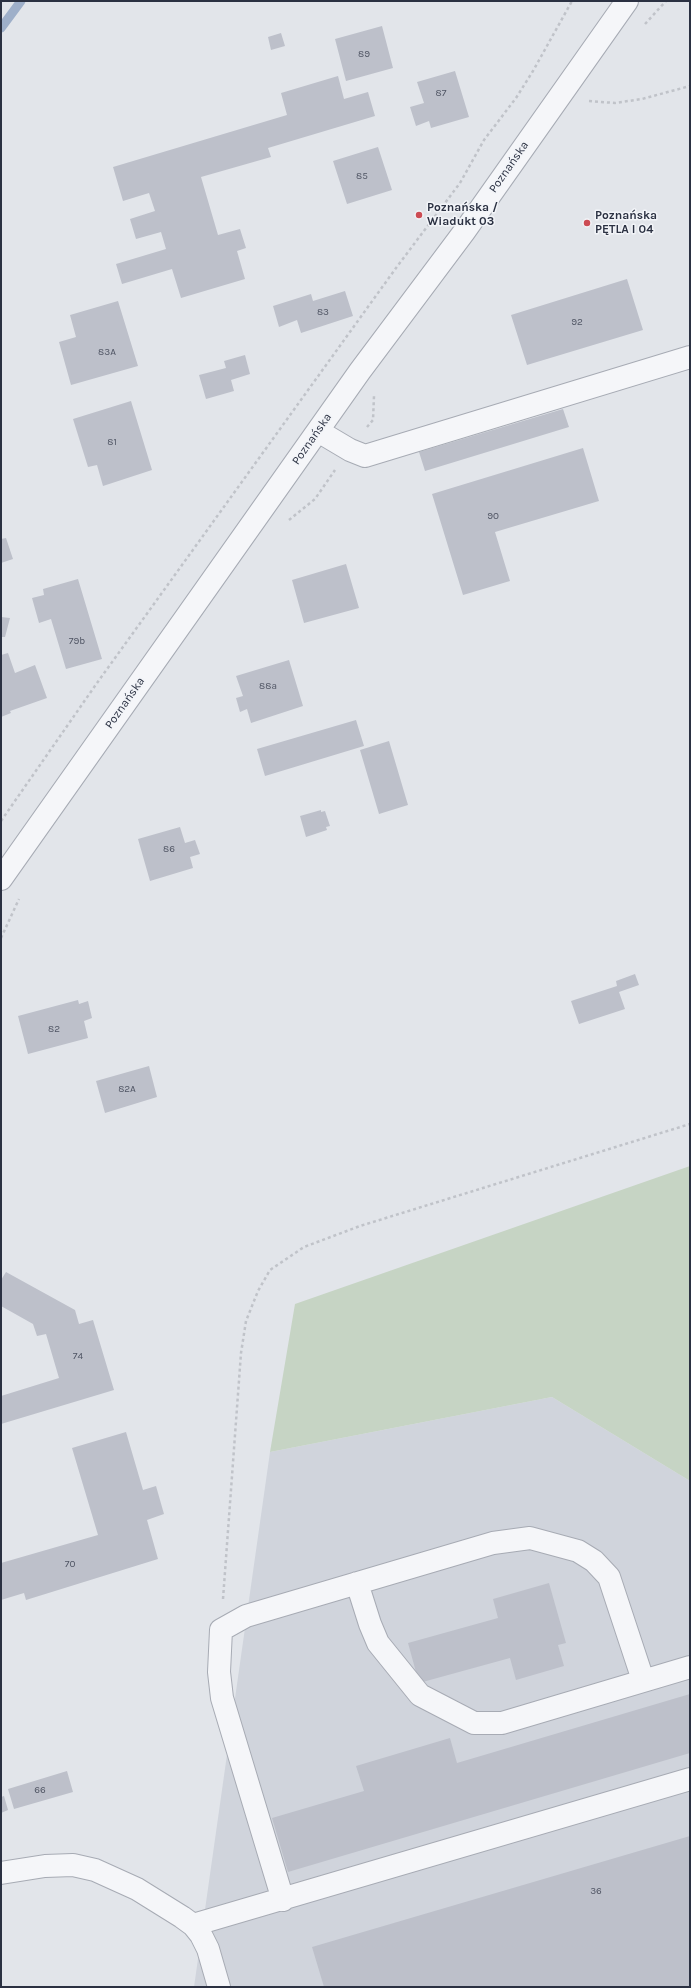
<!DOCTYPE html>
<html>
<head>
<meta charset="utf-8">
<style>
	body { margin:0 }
	#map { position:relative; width:691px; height:1988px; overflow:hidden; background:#e2e5ea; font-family:Karla,sans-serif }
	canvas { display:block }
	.frame { position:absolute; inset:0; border:2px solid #2b3142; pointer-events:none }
</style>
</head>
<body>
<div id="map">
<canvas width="691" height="1988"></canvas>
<div class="frame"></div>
</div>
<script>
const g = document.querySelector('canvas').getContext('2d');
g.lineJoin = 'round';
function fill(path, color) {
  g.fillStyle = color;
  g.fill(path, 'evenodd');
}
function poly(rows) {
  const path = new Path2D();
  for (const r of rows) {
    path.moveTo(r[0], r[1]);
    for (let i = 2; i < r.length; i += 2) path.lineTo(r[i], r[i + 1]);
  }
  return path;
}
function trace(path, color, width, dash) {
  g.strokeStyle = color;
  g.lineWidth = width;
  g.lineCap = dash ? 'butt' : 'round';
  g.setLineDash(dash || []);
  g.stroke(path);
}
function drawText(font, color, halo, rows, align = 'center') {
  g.font = font + ' Karla,sans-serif';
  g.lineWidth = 3;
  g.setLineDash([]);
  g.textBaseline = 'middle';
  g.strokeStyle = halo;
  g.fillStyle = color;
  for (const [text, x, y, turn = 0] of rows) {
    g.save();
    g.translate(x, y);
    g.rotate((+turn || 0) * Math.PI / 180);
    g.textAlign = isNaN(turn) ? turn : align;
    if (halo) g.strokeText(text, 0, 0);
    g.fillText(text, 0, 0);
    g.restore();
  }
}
fill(poly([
	[552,1397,690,1481,690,1987,194,1987,270,1452]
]), '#d0d4dc');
fill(poly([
	[690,1166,690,1481,552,1397,270,1452,295,1304]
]), '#c6d4c4');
trace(poly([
	[1,28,21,1]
]), '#9eafc9', 9);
fill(poly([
	[382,26,393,68,346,81,335,39],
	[281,33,285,46,271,50,268,37],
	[455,71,469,117,431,128,429,121,416,126,410,107,424,103,417,82],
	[338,76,344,99,368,92,375,116,268,148,271,157,201,177,218,235,240,229,246,248,237,251,245,279,181,298,172,269,122,284,116,264,166,249,161,232,136,239,130,219,155,211,149,193,123,201,113,167,287,115,281,93],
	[378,147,392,190,347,204,333,161],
	[627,279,643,330,527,365,511,315],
	[345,291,353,316,301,333,297,320,279,327,273,306,311,294,313,301],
	[118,301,138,366,71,385,59,342,76,337,70,315],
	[245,355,250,374,231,380,234,391,206,399,199,375,226,368,224,361],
	[131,401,152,470,103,486,97,465,88,467,73,419],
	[563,409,569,427,425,471,419,452],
	[583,448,599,501,495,532,510,581,463,595,432,494],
	[6,538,13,559,1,563,1,539],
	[346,564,359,608,304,623,292,580],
	[78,579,102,659,66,669,51,619,39,623,32,598,44,595,43,589],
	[1,617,10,618,5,637,1,637],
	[8,653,15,673,35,665,47,698,10,711,11,713,1,717,1,655],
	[289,660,303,706,251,723,247,709,240,712,236,698,243,696,236,676],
	[356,720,364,746,265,776,257,749],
	[389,741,408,805,379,814,360,750],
	[321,810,321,812,325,811,330,826,326,827,327,830,306,837,300,816],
	[180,827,185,843,195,840,200,854,190,857,193,868,150,881,138,839],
	[635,974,639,985,619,992,625,1009,579,1024,571,1001,617,986,616,981],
	[78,1000,79,1004,88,1001,92,1018,84,1021,88,1038,28,1054,18,1016],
	[149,1066,157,1097,105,1113,96,1081],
	[6,1272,75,1310,79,1324,93,1320,114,1390,1,1424,1,1396,59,1378,46,1334,37,1336,33,1324,1,1306,1,1280],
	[126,1432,143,1490,156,1486,164,1514,147,1520,158,1559,26,1600,24,1593,1,1600,1,1563,98,1535,72,1448],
	[549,1583,566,1643,558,1645,564,1666,516,1680,510,1658,419,1683,408,1643,498,1618,493,1599],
	[690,1694,690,1753,288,1872,272,1818,364,1791,356,1766,450,1738,457,1763],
	[67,1771,73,1792,14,1809,8,1789],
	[4,1796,8,1810,1,1813,1,1797],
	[690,1836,690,1987,324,1987,312,1947]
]), '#bdc0ca');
const minor = poly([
	[318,431,350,450,365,456,690,357],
	[1,879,360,371,464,232,627,1],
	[357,1583,370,1624,378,1643,420,1695,474,1723,502,1723,690,1667],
	[1,1873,45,1866,73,1865,95,1870,137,1889,182,1917,193,1925,201,1935,208,1949,219,1987],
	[283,1900,222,1698,219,1672,221,1630,246,1616,493,1543,530,1538,578,1551,594,1561,609,1577,643,1680],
	[193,1925,690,1779]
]);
trace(minor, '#a7abb4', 24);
trace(poly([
	[645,24,666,1],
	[589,101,615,103,642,99,690,86],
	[367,427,373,420,374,396],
	[289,520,315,499,335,470],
	[1,821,97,683,396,268,460,183,484,140,516,98,533,71,572,1],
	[1,938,19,899],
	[223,1599,241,1353,246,1321,258,1291,270,1270,304,1247,360,1226,690,1124]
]), '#c0c3c9', 2.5, [3, 3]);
trace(minor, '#f5f6f9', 22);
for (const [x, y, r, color] of [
	[419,215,4,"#cc4b53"],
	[587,223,4,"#cc4b53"]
]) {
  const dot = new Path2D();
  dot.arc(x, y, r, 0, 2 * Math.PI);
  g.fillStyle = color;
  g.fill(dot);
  trace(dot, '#f2f4f8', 1.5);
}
drawText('10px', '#505564', null, [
	["89",364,54],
	["87",441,93],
	["85",362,176],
	["83",323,312],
	["92",577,322],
	["83A",107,352],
	["81",112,442],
	["90",493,516],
	["79b",77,641],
	["88a",268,686],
	["86",169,849],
	["82",54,1029],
	["82A",127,1089],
	["74",78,1356],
	["70",70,1564],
	["66",40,1790],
	["36",596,1891]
]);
drawText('12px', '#2b3142', '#f2f4f8', [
	["Poznańska",509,167,-55],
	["Poznańska",312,439,-55],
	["Poznańska",125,703,-55]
]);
drawText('bold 12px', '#2b3142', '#f2f4f8', [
	["Poznańska /",427,208],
	["Wiadukt 03",427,222],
	["Poznańska",595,216],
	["PĘTLA I 04",595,230]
], 'left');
</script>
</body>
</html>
